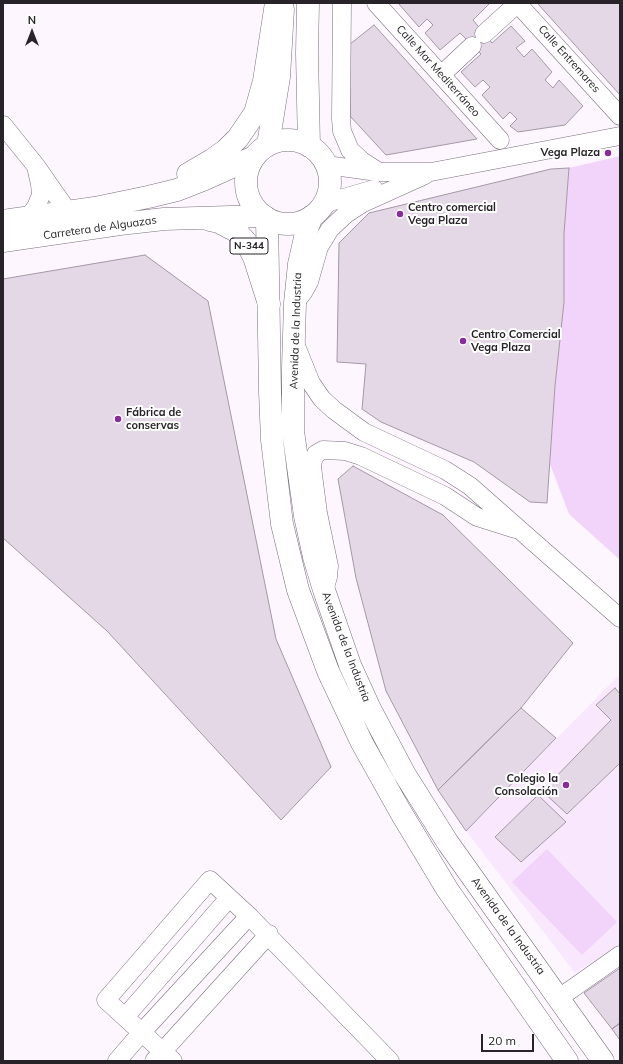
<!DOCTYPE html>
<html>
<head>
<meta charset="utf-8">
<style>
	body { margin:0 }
	#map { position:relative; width:623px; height:1064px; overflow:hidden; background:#fdf6ff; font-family:Mulish,sans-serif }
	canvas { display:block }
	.frame { position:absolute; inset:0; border:4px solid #272328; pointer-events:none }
	.north { position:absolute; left:12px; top:12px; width:40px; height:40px; -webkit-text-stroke:3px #fff; paint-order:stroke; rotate:0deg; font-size:11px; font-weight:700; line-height:16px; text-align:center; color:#272328 }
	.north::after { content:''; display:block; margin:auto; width:14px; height:18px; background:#272328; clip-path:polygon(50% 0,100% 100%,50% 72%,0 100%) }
	.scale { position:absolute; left:481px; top:1034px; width:53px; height:18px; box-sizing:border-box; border:2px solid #272328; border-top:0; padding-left:5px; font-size:12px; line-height:14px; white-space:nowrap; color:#272328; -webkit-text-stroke:3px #fff; paint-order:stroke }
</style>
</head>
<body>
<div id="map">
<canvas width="623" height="1064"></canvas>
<div class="frame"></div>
<div class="north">N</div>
<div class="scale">20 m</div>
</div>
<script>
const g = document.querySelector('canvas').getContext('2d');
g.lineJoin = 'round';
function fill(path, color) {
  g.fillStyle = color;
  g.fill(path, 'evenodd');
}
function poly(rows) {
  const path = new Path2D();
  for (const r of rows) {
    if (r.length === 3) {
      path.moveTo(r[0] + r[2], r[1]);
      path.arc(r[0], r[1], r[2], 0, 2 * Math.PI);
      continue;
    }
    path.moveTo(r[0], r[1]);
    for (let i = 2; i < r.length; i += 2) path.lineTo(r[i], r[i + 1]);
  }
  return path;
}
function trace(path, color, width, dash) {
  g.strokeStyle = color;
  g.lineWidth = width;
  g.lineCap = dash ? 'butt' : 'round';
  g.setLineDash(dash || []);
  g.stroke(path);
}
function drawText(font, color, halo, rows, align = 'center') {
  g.font = font + ' Mulish,sans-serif';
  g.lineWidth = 4;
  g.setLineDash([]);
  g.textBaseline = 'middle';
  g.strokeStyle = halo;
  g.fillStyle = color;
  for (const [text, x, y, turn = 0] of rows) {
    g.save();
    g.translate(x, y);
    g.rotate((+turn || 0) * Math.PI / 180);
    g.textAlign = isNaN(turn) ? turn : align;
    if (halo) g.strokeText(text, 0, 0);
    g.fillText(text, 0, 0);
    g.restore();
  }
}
fill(poly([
	[618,676,620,679,620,945,575,973,466,831]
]), '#f9e8fd');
fill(poly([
	[620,156,620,560,569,514,550,464,555,386,564,302,564,233,569,168],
	[547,849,617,922,582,955,512,882]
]), '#f2d3fa');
const building = poly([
	[398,3,490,3,473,20,492,43,511,26,525,41,516,48,524,57,532,49,552,72,545,80,553,88,559,80,583,106,565,125,518,132,510,126,517,119,510,112,503,119,482,95,490,87,483,80,475,87,461,72,481,54,460,33,440,50,425,33,433,25,427,19,419,27,398,3],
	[539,3,620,3,620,95,538,4,539,3],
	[374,25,477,139,386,155,350,116,349,45,374,25],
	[569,168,564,233,564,302,555,386,547,503,530,502,474,462,381,422,362,409,366,364,337,362,339,243,369,213,551,169,569,168],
	[145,255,208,301,276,639,331,767,281,820,107,631,3,538,3,279,145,255],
	[353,466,443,515,573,643,521,708,438,790,386,691,356,578,338,479,353,466],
	[615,688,620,694,620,763,567,814,542,791,611,720,596,705,615,688],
	[521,708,556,738,466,831,438,790,521,708],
	[538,795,566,822,521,862,495,837,538,795],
	[620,968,620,1023,612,1029,584,993,620,968],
	[620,1023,620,1040,612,1029,620,1023]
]);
fill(building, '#e4d8e7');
trace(building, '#a398a6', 1);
const street = poly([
	[342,3,341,119,342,131,350,150,362,161,376,170],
	[376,3,500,140],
	[517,3,620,116],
	[484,34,518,3],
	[441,75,472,46],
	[3,125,36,166,75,222],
	[326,165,378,172,431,172,620,136],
	[323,204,374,189],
	[29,217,36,207,41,195,40,184,37,171],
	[295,303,304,291,309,282,319,247,330,229,346,214,363,203,425,175],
	[294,341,311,383,322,399,334,410,364,432,445,470,470,486,620,618],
	[324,590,328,577,329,566,318,513,312,467,313,460,316,454,323,450,345,451,361,456,445,496,477,517,515,529],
	[559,998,620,955],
	[125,1017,229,898],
	[117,1061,142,1032,249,916,390,1061],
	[154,1061,269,934],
	[173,1061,106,1000,210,880,249,916]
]);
const primary = poly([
	[308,3,307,53,309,146],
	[288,182,42],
	[268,145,279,77,283,9],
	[312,216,307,229,299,264,295,303,293,368,293,431,305,516,314,557,324,590,350,665,370,709,404,773,448,843,603,1061],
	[267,218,270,392,272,440,282,524,298,590,328,671,362,743,400,811,447,889,567,1061]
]);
const highway = poly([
	[188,174,212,160,226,150,238,138,255,113,264,81,276,3],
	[210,220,219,222,236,231,246,242,254,257,269,304],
	[3,221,95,208,148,197,177,190,205,179,254,157],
	[3,241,120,224,164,219,264,216]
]);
trace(street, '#7a6f7c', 19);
trace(primary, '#7a6f7c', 23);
trace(highway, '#7a6f7c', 23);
trace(street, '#fff', 18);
trace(primary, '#fff', 22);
trace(highway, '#fff', 22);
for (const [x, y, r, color] of [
	[608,153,4,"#862d99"],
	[400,214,4,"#862d99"],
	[463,341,4,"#862d99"],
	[118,419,4,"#862d99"],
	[566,785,4,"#862d99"]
]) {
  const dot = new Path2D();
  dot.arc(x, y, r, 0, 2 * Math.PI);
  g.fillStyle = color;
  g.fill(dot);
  trace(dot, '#fff', 1.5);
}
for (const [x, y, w] of [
	[249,246,38]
]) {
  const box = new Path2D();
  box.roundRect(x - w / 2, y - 8, w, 16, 3);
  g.fillStyle = '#fff';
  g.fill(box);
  trace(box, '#272328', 1);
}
drawText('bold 10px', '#272328', null, [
	["N-344",249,246]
]);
drawText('11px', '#272328', '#fff', [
	["Calle Entremares",569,59,48],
	["Calle Mar Mediterráneo",438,71,48],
	["Carretera de Alguazas",100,228,-8],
	["Avenida de la Industria",296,331,-88],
	["Avenida de la Industria",346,647,69],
	["Avenida de la Industria",508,926,54]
]);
drawText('bold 11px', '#272328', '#fff', [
	["Vega Plaza",600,153,"right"],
	["Centro comercial",408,208],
	["Vega Plaza",408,221],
	["Centro Comercial",471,335],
	["Vega Plaza",471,348],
	["Fábrica de",126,413],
	["conservas",126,426],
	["Colegio la",558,779,"right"],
	["Consolación",558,792,"right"]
], 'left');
</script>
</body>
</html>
